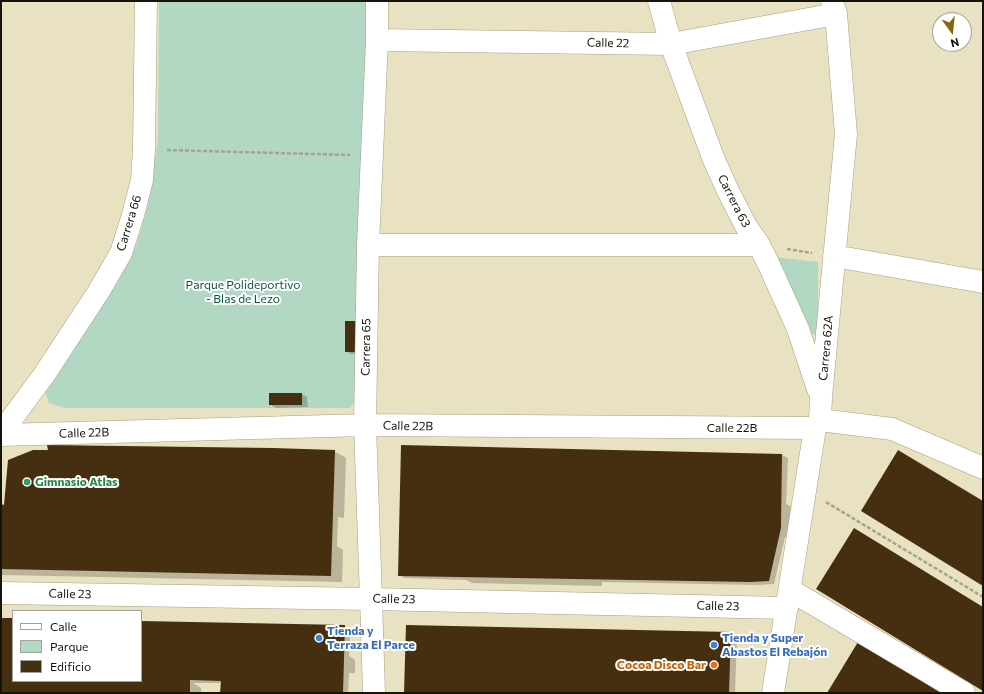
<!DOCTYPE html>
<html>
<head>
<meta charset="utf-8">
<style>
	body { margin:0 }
	#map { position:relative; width:984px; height:694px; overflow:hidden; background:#e9e2c2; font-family:Commissioner,sans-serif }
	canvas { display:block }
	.frame { position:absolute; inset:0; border:2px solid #161308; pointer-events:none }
	.legend { position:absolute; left:12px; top:610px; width:130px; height:72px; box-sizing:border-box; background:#fff; border:1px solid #a2a19c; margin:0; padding:5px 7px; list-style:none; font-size:12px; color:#161308 }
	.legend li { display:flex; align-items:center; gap:8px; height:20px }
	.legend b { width:20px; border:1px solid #a2a19c }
	.north { position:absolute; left:932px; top:12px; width:40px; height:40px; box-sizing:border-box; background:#fff; border:1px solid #a2a19c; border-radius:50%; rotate:165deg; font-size:11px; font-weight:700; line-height:16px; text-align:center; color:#161308 }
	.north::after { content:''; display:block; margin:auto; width:14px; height:18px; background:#846a04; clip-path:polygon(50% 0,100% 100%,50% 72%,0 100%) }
</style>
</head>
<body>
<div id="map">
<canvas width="984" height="694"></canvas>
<div class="frame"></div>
<ul class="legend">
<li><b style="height:5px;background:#fff"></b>Calle</li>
<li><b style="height:11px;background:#b2d7c2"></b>Parque</li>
<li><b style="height:11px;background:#452f10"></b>Edificio</li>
</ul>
<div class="north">N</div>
</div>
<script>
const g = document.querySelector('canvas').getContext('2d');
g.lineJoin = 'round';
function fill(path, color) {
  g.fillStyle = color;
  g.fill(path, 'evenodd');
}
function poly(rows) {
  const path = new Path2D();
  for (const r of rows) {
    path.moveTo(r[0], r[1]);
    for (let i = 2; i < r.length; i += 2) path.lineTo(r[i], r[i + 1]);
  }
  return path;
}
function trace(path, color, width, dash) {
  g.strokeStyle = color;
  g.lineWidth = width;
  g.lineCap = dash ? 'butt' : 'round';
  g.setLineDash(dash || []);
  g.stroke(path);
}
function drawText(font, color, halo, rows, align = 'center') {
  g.font = font + ' Commissioner,sans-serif';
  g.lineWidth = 4;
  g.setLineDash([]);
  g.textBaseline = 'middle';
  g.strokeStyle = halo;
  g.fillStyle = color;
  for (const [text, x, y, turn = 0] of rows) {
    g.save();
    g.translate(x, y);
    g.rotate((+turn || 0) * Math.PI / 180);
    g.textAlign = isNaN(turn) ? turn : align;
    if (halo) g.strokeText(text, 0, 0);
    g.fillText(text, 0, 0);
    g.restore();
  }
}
fill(poly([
	[159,1,367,1,357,398,350,408,64,408,49,403,45,392,119,276,137,244,147,208,158,140],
	[775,257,818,262,818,327,815,334,811,335]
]), '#b2d7c2');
fill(poly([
	[363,325,363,354,351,354,346,351],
	[302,394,307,397,308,407,276,408,270,404],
	[334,451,346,458,344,518,338,517,337,546,343,550,342,582,1,575,1,505,5,505],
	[627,451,782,455,788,458,786,504,798,510,797,538,785,537,774,584,757,585,602,582,602,586,472,583,466,580,405,578,399,575],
	[1,619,13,619,13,681,141,681,141,622,344,626,350,630,349,656,355,660,355,673,349,673,348,693,221,693,222,683,193,683,201,688,201,693,1,693],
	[699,633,731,633,737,637,735,693,405,693]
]), '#0003');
fill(poly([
	[345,321,358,321,357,352,345,352],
	[269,393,302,393,302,405,269,405],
	[47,445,273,448,335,450,331,576,1,569,1,504,4,505,8,460,33,450,48,450],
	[401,445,782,454,781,528,769,581,750,582,398,576],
	[898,450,983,501,983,586,861,511],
	[854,528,983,607,983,691,816,589],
	[1,618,13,618,13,681,141,681,141,621,345,625,343,693,220,693,221,681,190,680,190,693,1,693],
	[406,625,731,632,729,693,404,693],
	[858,642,941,693,827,693]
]), '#452f10');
const minor = poly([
	[659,1,671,44,714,160,728,191,746,226,759,245,769,265,798,329,818,389],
	[377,40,671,44,836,14],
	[368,245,759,245],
	[834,256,983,282],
	[820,420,892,429,983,468],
	[1,433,44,375,99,291,121,253,133,215,142,180,144,149,146,1],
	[1,435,365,425,815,428],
	[790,590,964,693],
	[1,593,371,599,787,608],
	[374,693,371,599,365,425,368,245,377,40,377,1],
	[773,693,815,428,820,420,821,397,846,134,836,14,832,1]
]);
trace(minor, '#a59f80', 23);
trace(poly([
	[167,150,350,155],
	[787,249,812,253],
	[826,502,983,597]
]), '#a8a289', 2.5, [4, 2]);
trace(minor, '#fff', 22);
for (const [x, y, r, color] of [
	[27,482,4,"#2e9e5b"],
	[319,638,4,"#3f7fe0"],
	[714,645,4,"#3f7fe0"],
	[714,665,4,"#e8710a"]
]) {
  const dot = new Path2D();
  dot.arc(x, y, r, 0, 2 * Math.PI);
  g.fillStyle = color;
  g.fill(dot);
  trace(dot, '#fff', 1.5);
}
drawText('12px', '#161308', '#fff', [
	["Calle 22",608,43,1],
	["Carrera 63",734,201,63],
	["Carrera 66",129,223,-73],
	["Carrera 65",366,347,-89],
	["Carrera 62A",826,348,-85],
	["Calle 22B",408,426,1],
	["Calle 22B",732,428],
	["Calle 22B",84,433,-2],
	["Calle 23",70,594,1],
	["Calle 23",394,599,1],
	["Calle 23",718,606,1]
]);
drawText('12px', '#0c5537', '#fff', [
	["Parque Polideportivo",243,285],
	["- Blas de Lezo",243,299]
]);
drawText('bold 12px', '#27864d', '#fff', [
	["Gimnasio Atlas",35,482]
], 'left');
drawText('bold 12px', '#366cbe', '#fff', [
	["Tienda y",327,631],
	["Terraza El Parce",327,645],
	["Tienda y Super",722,638],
	["Abastos El Rebajón",722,652]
], 'left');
drawText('bold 12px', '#c56008', '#fff', [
	["Cocoa Disco Bar",706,665]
], 'right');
</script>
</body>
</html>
